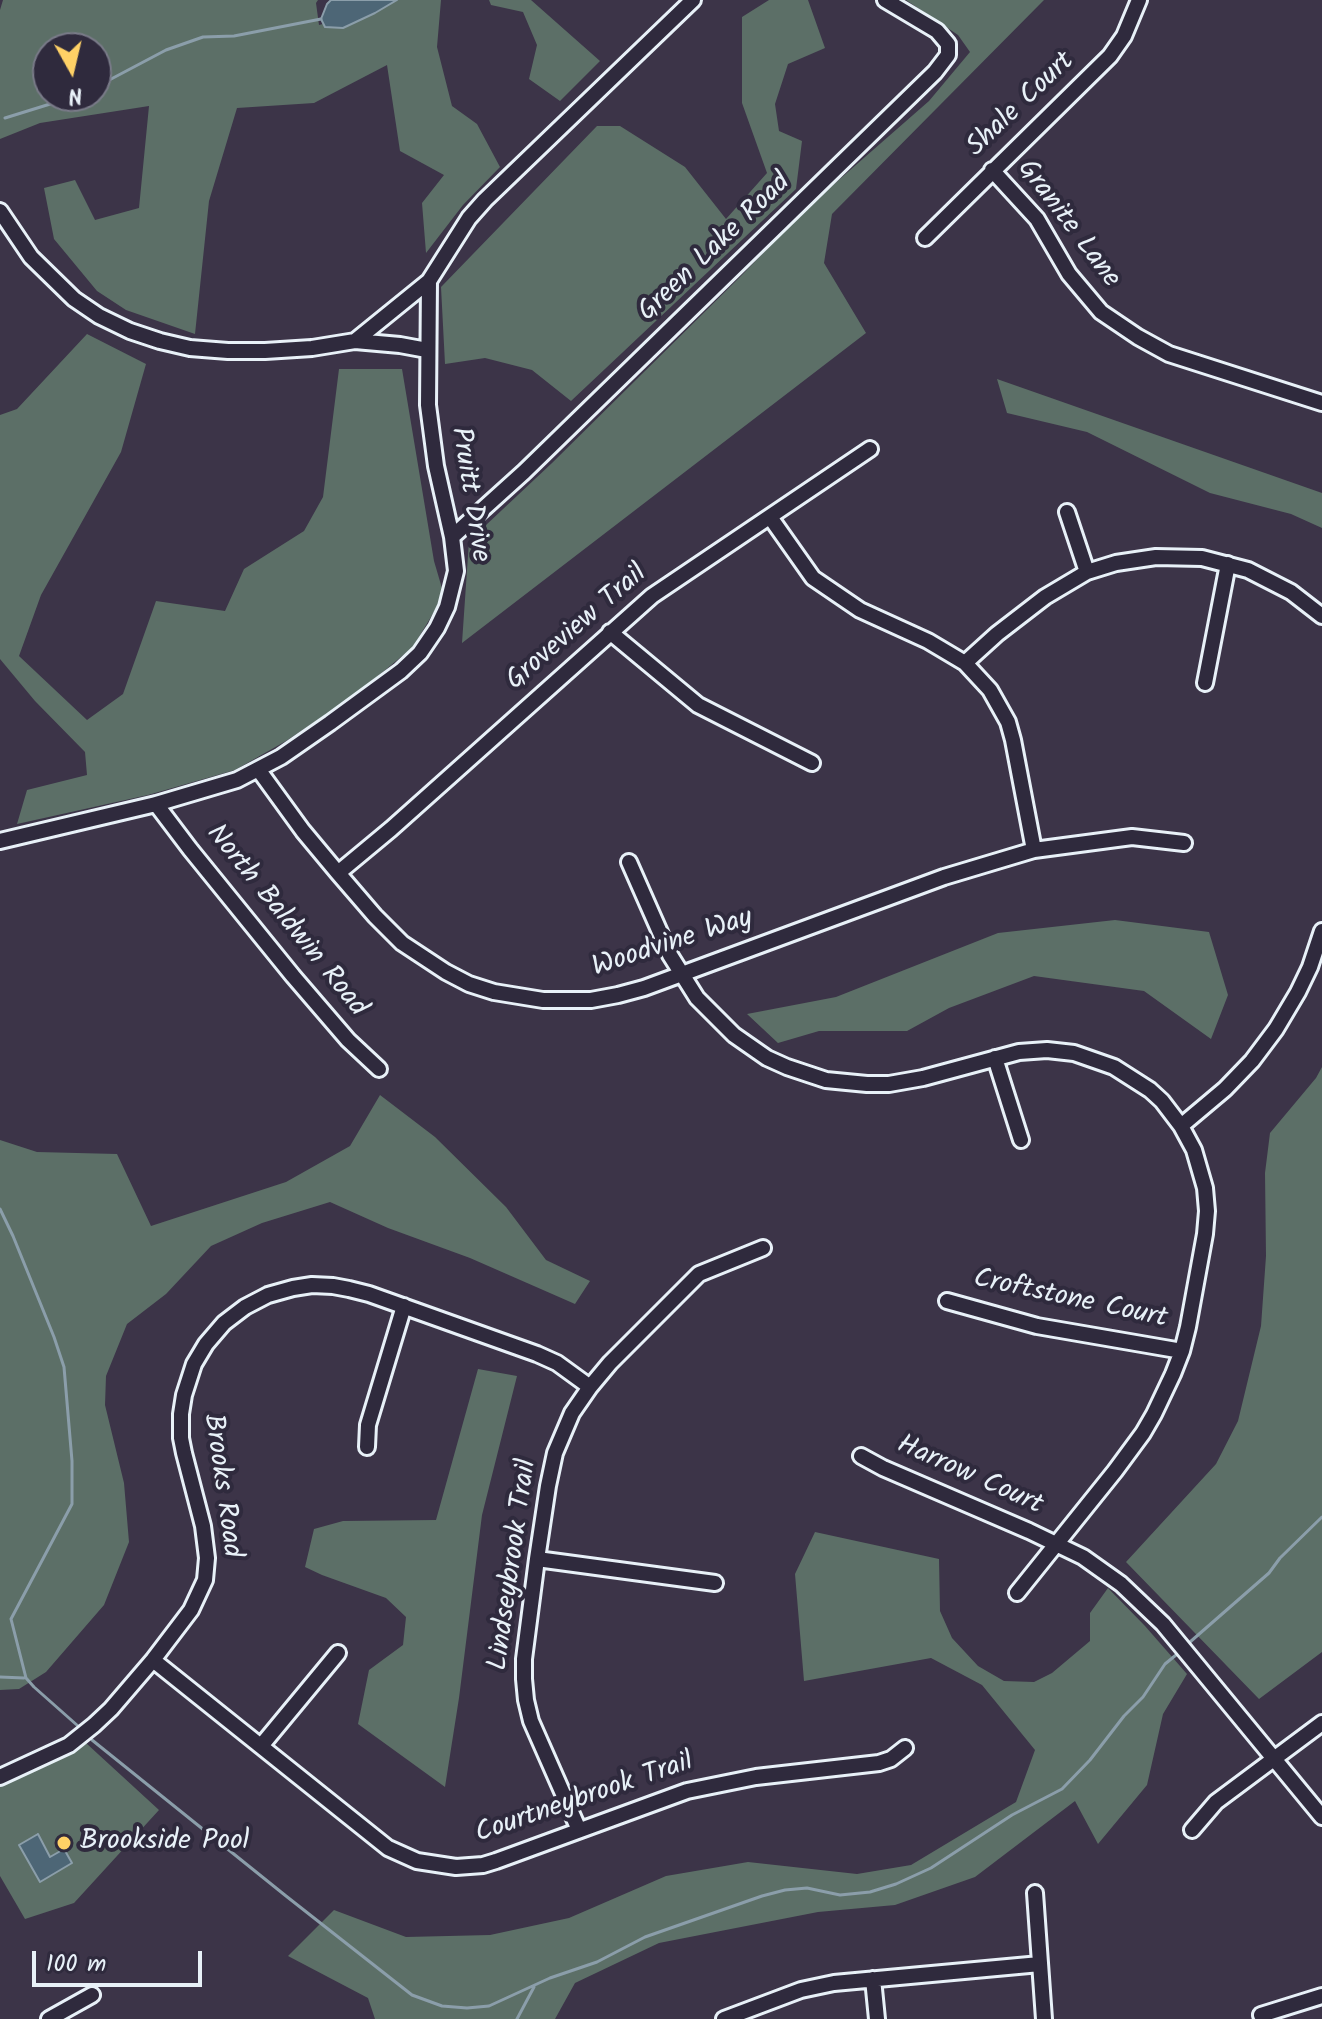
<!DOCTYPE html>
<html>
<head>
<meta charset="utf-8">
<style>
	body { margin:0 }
	#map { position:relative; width:1322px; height:2019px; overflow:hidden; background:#3c3448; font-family:Kalam,sans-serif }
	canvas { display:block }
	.north { position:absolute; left:32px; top:32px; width:80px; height:80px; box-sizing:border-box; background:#2f2a3d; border:2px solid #797a88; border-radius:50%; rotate:172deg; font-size:22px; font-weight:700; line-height:32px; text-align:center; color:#e8f1f8 }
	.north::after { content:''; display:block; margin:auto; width:28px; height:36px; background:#ffd166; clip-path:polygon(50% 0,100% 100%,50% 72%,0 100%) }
	.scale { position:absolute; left:32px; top:1951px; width:170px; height:36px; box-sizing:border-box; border:4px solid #e8f1f8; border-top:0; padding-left:10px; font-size:24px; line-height:28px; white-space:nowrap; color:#e8f1f8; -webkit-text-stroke:6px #2f2a3d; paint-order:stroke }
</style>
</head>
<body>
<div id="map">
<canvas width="1322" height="2019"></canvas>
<div class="north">N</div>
<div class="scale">100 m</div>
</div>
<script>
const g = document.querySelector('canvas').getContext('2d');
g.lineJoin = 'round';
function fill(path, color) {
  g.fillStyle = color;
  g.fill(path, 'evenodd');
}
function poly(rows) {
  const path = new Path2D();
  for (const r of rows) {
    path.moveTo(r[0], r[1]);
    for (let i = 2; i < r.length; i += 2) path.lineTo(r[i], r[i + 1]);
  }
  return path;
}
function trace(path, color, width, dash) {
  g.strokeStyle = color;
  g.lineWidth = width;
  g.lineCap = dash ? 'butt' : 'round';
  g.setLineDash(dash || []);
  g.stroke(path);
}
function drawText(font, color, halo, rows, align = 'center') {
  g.font = font + ' Kalam,sans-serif';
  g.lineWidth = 8;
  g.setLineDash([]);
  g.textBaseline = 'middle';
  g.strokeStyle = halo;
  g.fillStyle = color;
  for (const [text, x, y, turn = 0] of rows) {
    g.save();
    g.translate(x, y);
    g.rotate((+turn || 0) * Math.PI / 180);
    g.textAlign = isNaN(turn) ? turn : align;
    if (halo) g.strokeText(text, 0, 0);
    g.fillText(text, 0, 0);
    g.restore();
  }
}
fill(poly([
	[3,0,318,0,316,3,319,25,370,12,393,0,441,0,437,47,452,106,477,124,500,167,463,205,426,253,422,203,444,175,400,151,387,65,314,103,237,108,209,201,195,334,126,310,97,291,54,239,44,188,75,180,95,220,139,208,149,106,40,123,0,139,0,10],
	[48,48,96,48,96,96,48,96],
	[489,0,531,0,600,61,560,101,529,79,537,45,523,12,491,5],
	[769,0,808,0,825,48,788,64,775,104,779,131,802,141,796,189,571,401,532,370,485,358,445,364,441,287,597,126,620,126,685,167,726,219,767,173,742,103,742,17],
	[906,0,1044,0,832,214,824,263,866,333,462,643,469,541,552,463,740,277,809,206,929,101,970,52,958,35],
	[87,334,146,364,121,452,41,595,19,656,87,720,123,694,156,601,225,611,244,569,304,531,323,497,339,369,402,369,434,561,444,595,413,647,355,695,286,741,235,770,148,795,17,824,27,790,87,775,85,752,35,701,0,659,0,415,17,409],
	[997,379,1322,493,1322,528,1291,514,1210,493,1087,432,1007,413],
	[1115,920,1209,932,1228,995,1211,1039,1144,991,1034,976,949,1008,907,1031,819,1031,778,1043,747,1014,836,997,998,933],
	[1322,1067,1322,1652,1259,1699,1126,1562,1216,1464,1238,1421,1261,1326,1266,1256,1265,1173,1270,1133,1316,1078],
	[380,1095,435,1137,506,1207,546,1260,590,1281,575,1304,470,1258,388,1228,330,1202,262,1223,211,1246,166,1294,127,1324,106,1376,105,1405,124,1483,129,1542,104,1605,46,1672,19,1689,0,1690,0,1140,37,1152,117,1154,151,1226,286,1182,350,1146],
	[478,1369,517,1376,482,1515,459,1698,445,1787,358,1724,369,1670,403,1645,406,1617,386,1598,322,1575,305,1567,314,1529,343,1521,436,1520],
	[815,1532,939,1559,940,1611,952,1638,978,1666,1004,1681,1034,1682,1052,1673,1090,1641,1090,1613,1108,1588,1145,1626,1187,1674,1163,1714,1147,1785,1098,1844,1075,1801,975,1877,895,1905,818,1912,659,1943,575,1983,555,2019,375,2019,368,1998,288,1956,334,1910,406,1937,490,1935,569,1918,666,1876,748,1862,857,1874,911,1865,1016,1802,1035,1750,982,1685,931,1658,804,1681,795,1574],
	[86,1743,159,1810,74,1903,25,1919,0,1876,0,1787]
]), '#5c6f67');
const water = poly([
	[331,0,397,0,375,13,343,28,325,27,321,19,327,4,331,0],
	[38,1834,50,1857,64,1849,72,1863,40,1882,19,1845,38,1834]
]);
fill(water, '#4d6676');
trace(water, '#8b9eaa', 2);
trace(poly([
	[96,87,166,50,203,37,234,36,321,19],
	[5,118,76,96],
	[0,1209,13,1236,54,1337,64,1367,72,1461,72,1504,11,1619,26,1678,34,1687,78,1726],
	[1190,1642,1269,1573,1280,1558,1322,1517],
	[0,1677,24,1678],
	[92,1740,286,1896,412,1995,442,2006,467,2008,489,2006,550,1978,597,1962,645,1937,762,1896,785,1890,807,1888,840,1895,870,1892,896,1884,931,1868,1012,1815,1062,1789,1090,1760,1124,1716,1143,1697,1165,1664,1176,1655],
	[517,2019,534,1987]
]), '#8b9eaa', 3);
const minor = poly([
	[992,170,1037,219,1069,274,1101,312,1138,337,1169,354,1322,403],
	[0,211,31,257,74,299,99,316,130,331,160,341,190,348,228,351,265,351,312,348,355,341,400,345,427,350],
	[925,238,1110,56,1124,36,1139,0],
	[355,341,429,281,469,218,485,200,693,0],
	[1067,512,1087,572],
	[770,517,813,578,860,610,928,641,965,663,990,690,1008,722,1013,740,1034,850],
	[452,537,524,472,935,72,948,55,948,44,937,31,885,0],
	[610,632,698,705,812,763],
	[965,663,997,634,1045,597,1087,572,1116,563,1156,557,1202,558,1248,570,1291,592,1322,616],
	[1205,683,1228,564],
	[258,769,303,831,338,873,375,916,402,943,446,972,469,984,494,992,543,1000,591,1000,618,995,644,988,944,877,1034,850,1132,837,1184,843],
	[156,804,190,849,293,976,348,1040,379,1069],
	[0,841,156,804,237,780,281,757,330,723,401,671,420,653,437,628,447,607,456,571,452,537,436,466,428,405,429,281],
	[629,862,670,955,697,998,734,1035,767,1058,787,1067,826,1080,867,1084,889,1084,923,1078,1019,1052,1047,1050,1074,1053,1114,1067,1150,1090,1162,1101,1181,1126,1194,1150,1205,1188,1207,1211,1205,1234,1188,1327,1182,1351,1173,1374,1154,1414,1143,1433,1115,1471,1017,1593],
	[338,873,391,829,652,596,870,449],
	[995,1058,1021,1140],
	[1181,1126,1225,1089,1252,1061,1276,1029,1298,992,1310,967,1322,931],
	[947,1301,1037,1326,1182,1351],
	[367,1447,368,1425,404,1306],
	[861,1456,883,1468,1029,1531,1083,1557,1121,1584,1163,1624,1322,1817],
	[537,1559,715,1583],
	[153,1660,388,1848,417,1861,456,1867,483,1865,496,1861,687,1791,756,1777,879,1763,891,1759,905,1748],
	[261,1746,338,1653],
	[0,1777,69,1745,94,1725,111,1709,153,1660,191,1610,205,1580,207,1558,203,1526,184,1453,181,1438,181,1414,184,1395,194,1364,206,1344,224,1323,245,1307,268,1295,293,1288,312,1285,333,1286,349,1289,369,1294,537,1354,557,1363,590,1387],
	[579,1830,531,1721,526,1700,524,1679,524,1659,537,1559,548,1486,555,1453,572,1413,590,1387,610,1363,699,1274,763,1248],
	[1192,1830,1216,1802,1322,1723],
	[1035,1893,1044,2019],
	[873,1979,877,2019],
	[1261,2015,1322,1996],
	[49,2019,92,1995],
	[724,2019,801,1990,834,1983,1040,1964]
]);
trace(minor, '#e8f1f8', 20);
trace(minor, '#2f2a3d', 14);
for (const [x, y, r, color] of [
	[64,1843,8,"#ffd166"]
]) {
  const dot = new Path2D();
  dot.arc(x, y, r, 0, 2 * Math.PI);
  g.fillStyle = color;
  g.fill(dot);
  trace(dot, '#2f2a3d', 3);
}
drawText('28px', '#e8f1f8', '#2f2a3d', [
	["Shale Court",1022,106,-44],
	["Granite Lane",1067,225,53],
	["Green Lake Road",716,249,-44],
	["Pruitt Drive",468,495,81],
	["Groveview Trail",578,629,-41],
	["North Baldwin Road",285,922,51],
	["Woodvine Way",673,945,-18],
	["Croftstone Court",1070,1301,12],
	["Harrow Court",969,1477,24],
	["Brooks Road",220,1486,82],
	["Lindseybrook Trail",515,1565,-82],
	["Courtneybrook Trail",585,1800,-19]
]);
drawText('28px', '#e8f1f8', '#2f2a3d', [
	["Brookside Pool",80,1843]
], 'left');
</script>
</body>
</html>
